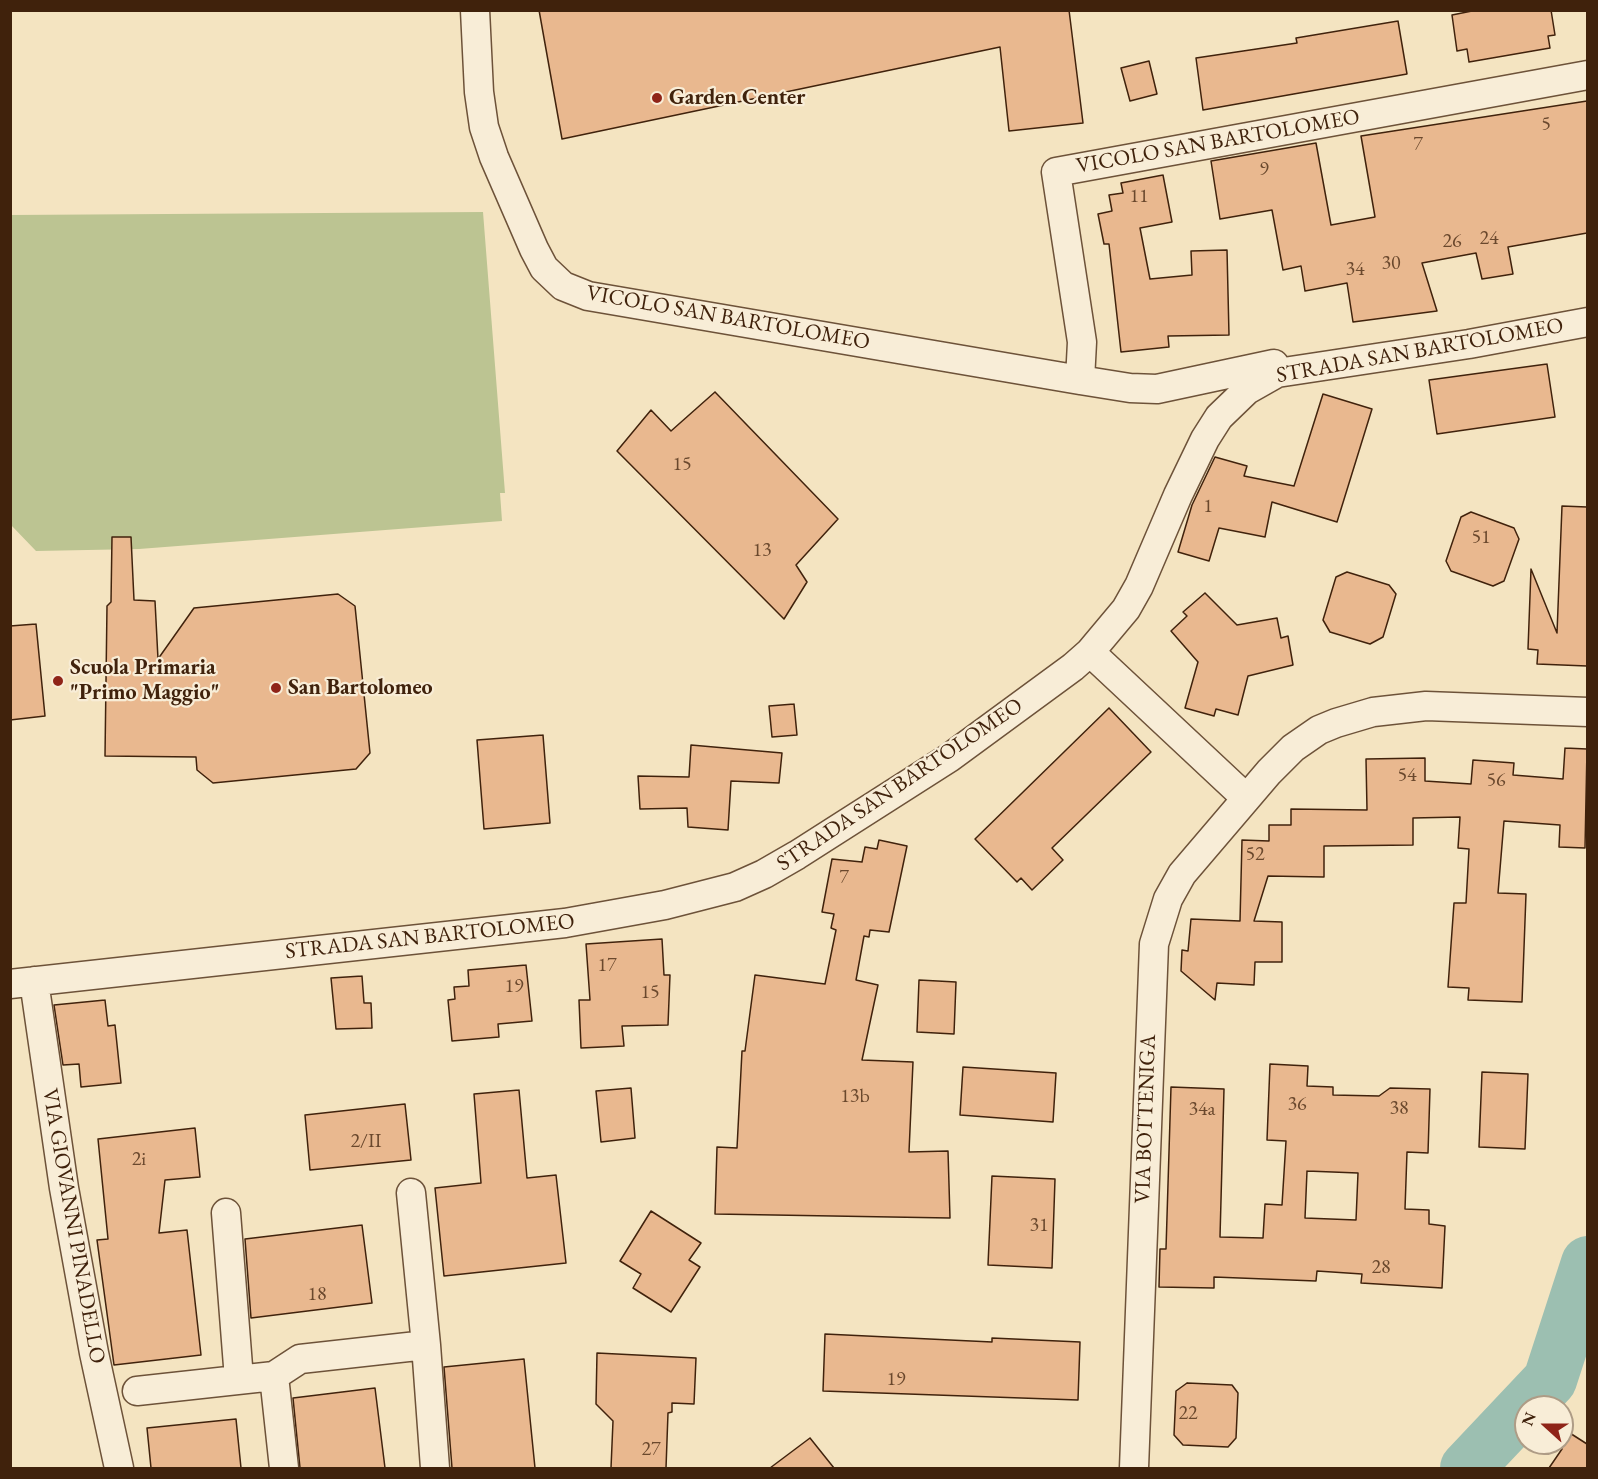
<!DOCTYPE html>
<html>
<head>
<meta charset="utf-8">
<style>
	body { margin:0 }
	#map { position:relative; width:1598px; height:1479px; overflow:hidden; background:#f4e4c1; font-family:"EB Garamond",serif }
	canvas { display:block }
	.frame { position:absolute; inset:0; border:12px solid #40220c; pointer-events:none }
	.north { position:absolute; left:1514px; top:1395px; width:60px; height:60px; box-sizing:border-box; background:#f8edd7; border:2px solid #ae9c86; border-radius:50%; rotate:291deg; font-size:16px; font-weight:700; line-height:24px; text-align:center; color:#40220c }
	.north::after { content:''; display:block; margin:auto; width:21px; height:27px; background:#8f2418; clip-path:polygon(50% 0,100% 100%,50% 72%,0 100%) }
</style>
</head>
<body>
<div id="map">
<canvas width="1598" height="1479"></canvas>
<div class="frame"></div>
<div class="north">N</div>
</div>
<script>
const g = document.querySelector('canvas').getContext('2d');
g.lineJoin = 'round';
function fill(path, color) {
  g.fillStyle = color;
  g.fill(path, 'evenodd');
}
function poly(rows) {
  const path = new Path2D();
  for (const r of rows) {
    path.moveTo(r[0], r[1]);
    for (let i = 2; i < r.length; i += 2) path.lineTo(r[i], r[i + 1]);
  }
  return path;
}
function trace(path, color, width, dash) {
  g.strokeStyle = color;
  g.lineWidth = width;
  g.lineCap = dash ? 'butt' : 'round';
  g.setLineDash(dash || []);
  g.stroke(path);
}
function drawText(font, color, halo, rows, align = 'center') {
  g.font = font + ' "EB Garamond",serif';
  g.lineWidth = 4.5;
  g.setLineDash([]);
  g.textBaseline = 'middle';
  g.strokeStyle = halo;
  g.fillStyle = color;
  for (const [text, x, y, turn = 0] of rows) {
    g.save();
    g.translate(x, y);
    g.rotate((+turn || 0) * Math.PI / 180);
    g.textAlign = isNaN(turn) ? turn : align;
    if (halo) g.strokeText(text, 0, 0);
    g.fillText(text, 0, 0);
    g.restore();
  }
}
fill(poly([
	[483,212,505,493,500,493,502,521,139,549,36,551,11,525,10,215]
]), '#bcc492');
trace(poly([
	[1467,1468,1550,1380,1588,1263]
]), '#9cbfb1', 54);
const building = poly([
	[539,10,1069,10,1083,123,1009,131,1000,47,562,139,539,10],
	[1477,10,1551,10,1555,35,1548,36,1550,48,1469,62,1467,49,1457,51,1452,15,1477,10],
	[1398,21,1407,74,1203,110,1196,58,1297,43,1296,38,1398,21],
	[1149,61,1157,94,1130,101,1121,68,1149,61],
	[1587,101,1587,233,1508,247,1513,274,1482,279,1476,253,1422,263,1437,311,1353,322,1347,283,1305,291,1301,266,1283,270,1272,210,1220,219,1211,161,1316,143,1331,225,1375,217,1361,136,1587,101],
	[1163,175,1172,222,1140,228,1150,279,1192,275,1191,251,1227,250,1229,335,1168,336,1169,347,1121,352,1109,244,1104,244,1098,214,1112,211,1109,195,1123,193,1121,183,1163,175],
	[1547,364,1555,417,1437,434,1429,380,1547,364],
	[715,392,838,519,796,565,807,582,784,619,617,451,651,410,671,431,715,392],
	[1323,394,1372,409,1337,522,1272,502,1265,537,1219,528,1209,561,1178,552,1192,505,1215,457,1247,466,1244,476,1294,486,1323,394],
	[1562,506,1587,507,1587,666,1537,664,1538,650,1528,649,1531,569,1557,633,1562,506],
	[1471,512,1514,528,1519,539,1504,581,1493,586,1451,571,1446,561,1461,517,1471,512],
	[112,537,131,537,134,600,155,601,158,659,194,608,338,594,355,606,370,753,356,769,213,783,197,770,196,757,105,756,107,606,111,602,112,537],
	[1347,572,1389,585,1396,594,1383,637,1370,644,1330,632,1323,620,1336,577,1347,572],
	[1205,593,1237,625,1277,618,1281,638,1288,636,1293,665,1248,676,1238,715,1216,709,1214,716,1185,708,1198,662,1171,631,1187,616,1183,612,1205,593],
	[36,624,45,716,10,720,10,626,36,624],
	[794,704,797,735,772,737,769,706,794,704],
	[1109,708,1151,752,1052,848,1063,860,1032,890,1021,878,1017,882,975,839,1109,708],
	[543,735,550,823,484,829,477,740,543,735],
	[691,745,782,753,779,783,731,781,728,830,688,827,687,808,640,809,638,776,689,777,691,745],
	[1565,748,1587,749,1585,848,1559,847,1560,825,1504,821,1498,893,1526,894,1522,1002,1468,1000,1469,988,1448,987,1454,903,1466,903,1469,849,1458,848,1460,817,1413,818,1413,845,1324,846,1324,877,1268,876,1254,921,1282,922,1282,962,1255,962,1254,985,1217,983,1215,1000,1181,971,1182,950,1188,951,1191,919,1240,921,1242,840,1269,841,1269,825,1291,825,1291,809,1367,810,1366,759,1425,758,1425,781,1471,784,1473,760,1514,763,1513,775,1563,779,1565,748],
	[879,840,907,846,889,932,870,930,869,937,864,936,856,980,878,985,862,1060,913,1062,909,1152,948,1151,950,1218,715,1214,717,1147,737,1148,742,1051,745,1051,755,975,825,984,836,930,831,928,834,914,822,912,832,859,862,862,865,847,877,849,879,840],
	[662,939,664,975,670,975,668,1025,622,1026,624,1046,581,1048,579,1000,590,1000,586,944,662,939],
	[526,965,532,1021,498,1024,499,1037,452,1041,448,1000,455,999,454,987,469,986,468,970,526,965],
	[362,976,364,1003,371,1003,372,1028,336,1029,331,978,362,976],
	[919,980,956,982,954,1034,917,1032,919,980],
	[105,1000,108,1026,115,1025,121,1083,81,1087,79,1064,63,1065,54,1005,105,1000],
	[1270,1064,1308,1066,1307,1086,1333,1087,1333,1095,1379,1096,1390,1088,1430,1089,1428,1153,1407,1152,1405,1209,1429,1210,1429,1224,1445,1226,1442,1288,1361,1283,1362,1274,1317,1271,1316,1281,1214,1277,1214,1288,1159,1287,1160,1249,1166,1249,1171,1087,1224,1089,1220,1237,1263,1238,1265,1204,1282,1205,1286,1141,1267,1140,1270,1064],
	[1307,1171,1358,1173,1356,1220,1305,1218,1307,1171],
	[963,1067,1056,1073,1053,1122,960,1115,963,1067],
	[1482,1072,1528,1074,1525,1149,1479,1147,1482,1072],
	[631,1088,635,1138,601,1142,596,1091,631,1088],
	[519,1090,527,1178,556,1175,566,1263,444,1276,435,1188,481,1183,474,1094,519,1090],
	[405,1104,411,1160,310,1170,305,1115,405,1104],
	[195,1128,200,1177,165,1180,159,1233,187,1230,201,1355,114,1365,97,1240,108,1239,98,1139,195,1128],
	[992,1176,1055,1179,1052,1268,988,1265,992,1176],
	[651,1211,701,1243,689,1260,700,1267,671,1312,633,1288,641,1274,620,1261,651,1211],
	[362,1225,372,1303,251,1318,245,1239,362,1225],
	[825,1334,992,1342,992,1338,1080,1342,1078,1400,823,1391,825,1334],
	[597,1353,696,1358,694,1404,672,1403,672,1412,668,1413,666,1468,611,1468,613,1421,596,1404,597,1353],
	[524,1359,535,1468,452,1468,444,1367,524,1359],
	[1187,1383,1232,1385,1238,1393,1236,1438,1228,1447,1183,1445,1174,1435,1176,1391,1187,1383],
	[375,1388,385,1468,300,1468,293,1398,375,1388],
	[236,1419,241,1468,151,1468,147,1428,236,1419],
	[1562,1428,1587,1444,1587,1468,1549,1468,1562,1449,1562,1428],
	[810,1438,834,1468,770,1468,810,1438]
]);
fill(building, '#e9b88f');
trace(building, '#40220c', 1.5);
const minor = poly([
	[475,10,479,92,484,127,494,157,534,249,544,268,563,286,588,296,1080,380],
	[1274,364,1157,389,1130,388,1080,380,1082,342,1056,172,1588,75],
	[1090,652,1246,798],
	[34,981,64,1188,94,1353,119,1468],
	[10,984,565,923,665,905,735,887,764,874,797,855,949,758,1073,667,1090,652,1126,609,1139,586,1178,495,1205,439,1219,417,1247,390,1277,373,1469,344,1588,322],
	[411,1193,426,1345],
	[226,1213,239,1379],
	[274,1376,300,1359,426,1345,435,1468],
	[137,1391,274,1376,284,1468],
	[1134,1468,1154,944,1168,899,1182,874,1269,772,1293,748,1319,730,1336,723,1373,712,1426,706,1588,712]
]);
trace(minor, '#6d5239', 31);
trace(minor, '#f8edd7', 28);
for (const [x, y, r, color] of [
	[657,98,6,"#8f2418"],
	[58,681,6,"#8f2418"],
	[276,688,6,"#8f2418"]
]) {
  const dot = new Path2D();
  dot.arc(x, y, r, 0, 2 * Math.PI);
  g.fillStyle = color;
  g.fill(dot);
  trace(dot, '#f8edd7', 2);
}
drawText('20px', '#6a482d', null, [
	["5",1546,125],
	["7",1418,145],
	["9",1264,170],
	["11",1139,197],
	["24",1489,239],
	["26",1452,242],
	["30",1391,264],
	["34",1355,270],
	["15",682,465],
	["1",1208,507],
	["51",1481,538],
	["13",762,551],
	["54",1407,776],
	["56",1496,781],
	["52",1255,855],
	["7",844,878],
	["17",607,966],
	["19",514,987],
	["15",650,993],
	["13b",855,1097],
	["36",1297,1105],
	["38",1399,1109],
	["34a",1202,1110],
	["2/II",366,1142],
	["2i",139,1160],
	["31",1039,1226],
	["28",1381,1268],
	["18",317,1295],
	["19",896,1380],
	["22",1188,1414],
	["27",651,1450]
]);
drawText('bold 22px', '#40220c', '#f8edd7', [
	["Garden Center",669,98],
	["Scuola Primaria",70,668],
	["\"Primo Maggio\"",70,693],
	["San Bartolomeo",288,688]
], 'left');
drawText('22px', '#40220c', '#f8edd7', [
	["VICOLO SAN BARTOLOMEO",1218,142,-10],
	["VICOLO SAN BARTOLOMEO",728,318,10],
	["STRADA SAN BARTOLOMEO",1420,351,-10],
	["STRADA SAN BARTOLOMEO",900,785,-34],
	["STRADA SAN BARTOLOMEO",430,937,-6],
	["VIA BOTTENIGA",1146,1119,-88],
	["VIA GIOVANNI PINADELLO",73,1226,80]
]);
</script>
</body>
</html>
